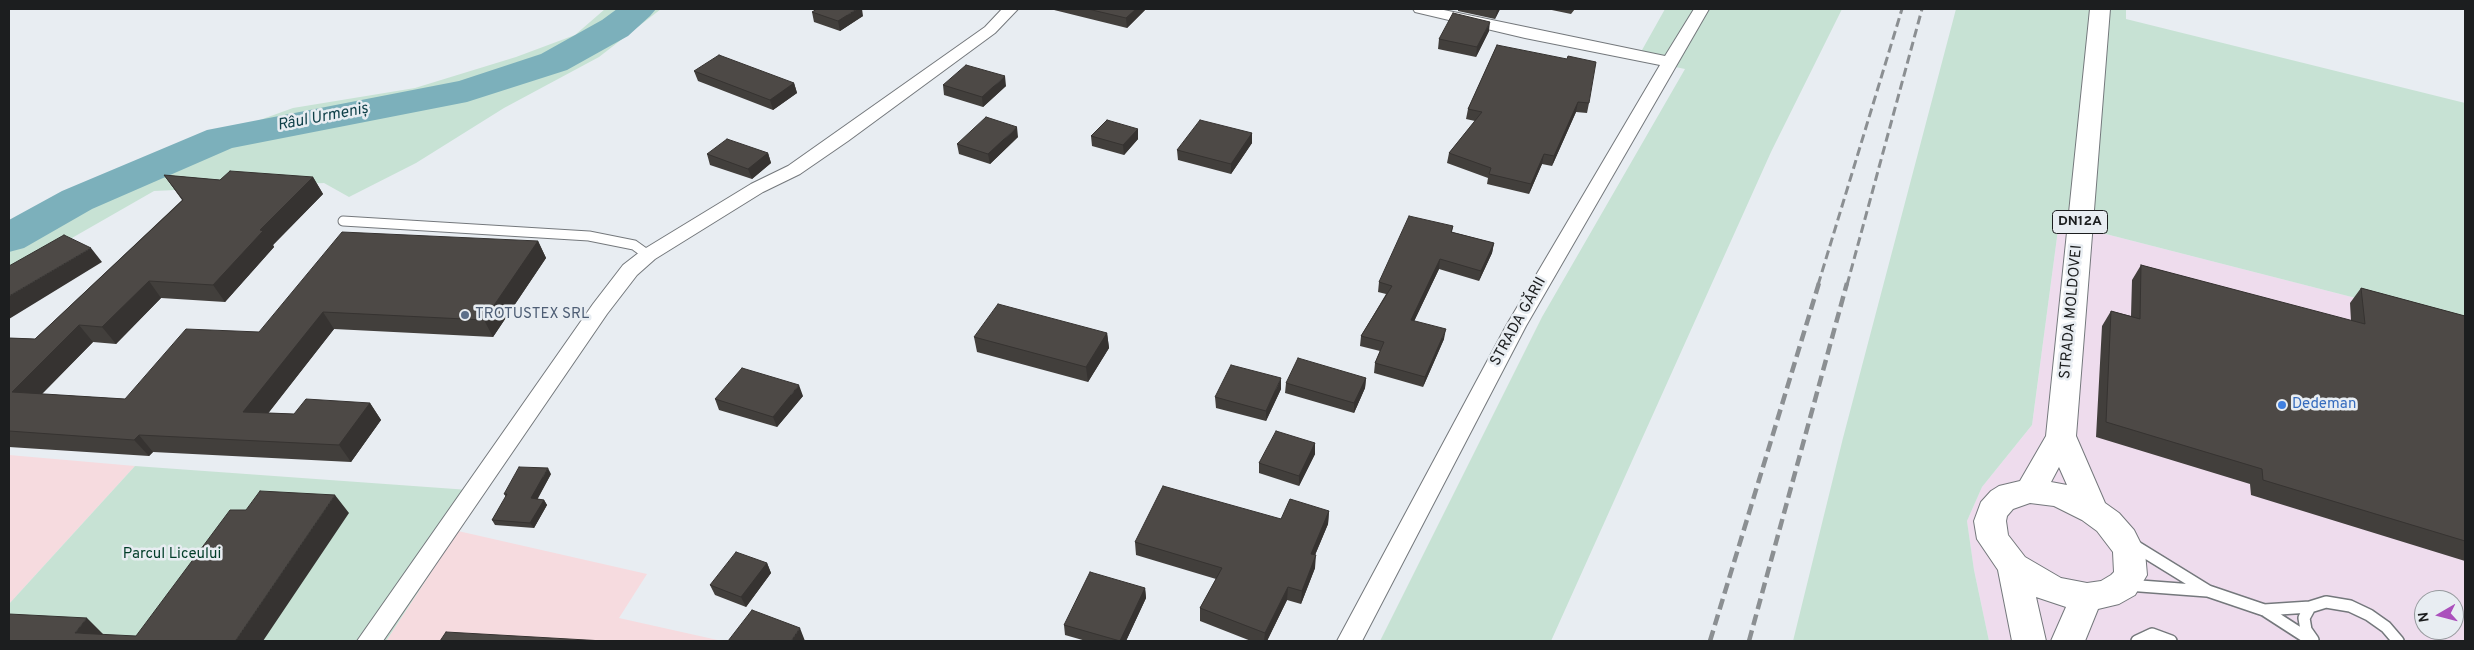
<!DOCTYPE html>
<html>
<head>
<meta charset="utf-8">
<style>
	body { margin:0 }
	#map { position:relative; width:2474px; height:650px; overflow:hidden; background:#e8edf2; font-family:Overpass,sans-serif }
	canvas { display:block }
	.frame { position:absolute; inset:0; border:10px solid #1c1e1f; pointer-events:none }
	.north { position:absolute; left:2414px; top:590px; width:50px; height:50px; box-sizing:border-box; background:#e8edf2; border:1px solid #969a9e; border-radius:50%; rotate:262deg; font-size:14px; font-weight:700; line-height:20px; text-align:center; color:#1c1e1f }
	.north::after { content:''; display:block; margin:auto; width:18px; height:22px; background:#ab50bc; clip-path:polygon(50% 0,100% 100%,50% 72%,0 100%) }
</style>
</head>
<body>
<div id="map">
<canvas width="2474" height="650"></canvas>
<div class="frame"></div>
<div class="north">N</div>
</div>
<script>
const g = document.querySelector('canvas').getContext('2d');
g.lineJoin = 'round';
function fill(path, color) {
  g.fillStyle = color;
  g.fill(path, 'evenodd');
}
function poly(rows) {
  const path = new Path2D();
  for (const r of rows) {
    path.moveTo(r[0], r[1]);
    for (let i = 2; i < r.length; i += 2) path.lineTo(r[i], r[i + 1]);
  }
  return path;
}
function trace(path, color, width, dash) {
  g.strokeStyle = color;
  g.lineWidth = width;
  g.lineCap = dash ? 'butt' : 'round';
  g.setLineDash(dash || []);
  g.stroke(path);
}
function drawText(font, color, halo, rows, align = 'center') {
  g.font = font + ' Overpass,sans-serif';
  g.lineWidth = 5;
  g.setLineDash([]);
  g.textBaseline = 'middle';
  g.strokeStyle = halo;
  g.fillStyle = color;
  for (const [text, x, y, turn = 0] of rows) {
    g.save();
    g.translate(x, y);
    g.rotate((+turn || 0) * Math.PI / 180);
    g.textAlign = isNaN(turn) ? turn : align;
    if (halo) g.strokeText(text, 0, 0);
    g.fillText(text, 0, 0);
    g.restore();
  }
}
fill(poly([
	[2059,222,2465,326,2465,641,1989,641,1974,570,1967,521,1982,487,2032,425],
	[2424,600,2454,600,2454,630,2424,630]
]), '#eedced');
fill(poly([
	[9,455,135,466,9,604],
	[458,531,647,574,619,618,722,641,386,641]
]), '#f6dbdf');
fill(poly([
	[605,9,661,9,599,57,504,108,416,163,349,197,324,183,154,191,9,274,9,223,127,168,293,108,415,88,516,57,575,35],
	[1665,9,1842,9,1771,152,1551,641,1380,641,1542,317,1685,69,1637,59],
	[1956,9,2126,9,2126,19,2465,103,2465,326,2059,222,2032,425,1982,487,1967,521,1974,570,1989,641,1793,641,1843,438],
	[135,466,469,490,458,531,386,641,9,641,9,604]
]), '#c7e2d4');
fill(poly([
	[617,9,656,9,650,16,628,36,567,70,467,102,232,148,92,209,24,248,9,252,9,220,62,191,207,130,459,81,541,54,602,20,617,9]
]), '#7cb0bb');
const serviceFar1 = poly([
	[343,221,589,236,634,245,648,255]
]);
const service = poly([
	[2135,546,2208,591,2264,610,2312,641],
	[2127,585,2207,591],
	[2264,610,2310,607],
	[2313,640,2306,630,2304,618,2310,607,2326,602,2350,606,2369,615,2386,627,2398,641],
	[2137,641,2152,634,2171,641]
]);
const minor = poly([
	[1002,9,1018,9,995,33,848,141,800,174,763,192,655,259,637,275,607,314,383,641,357,641,593,304,623,265,641,251,751,184,788,166,985,27,1002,9],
	[1413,9,1439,9,1665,56,1694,9,1709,9,1526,326,1362,641,1337,641,1506,326,1660,65,1525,38,1415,12,1413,9]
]);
const primary = poly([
	[2090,9,2110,9,2076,436,2105,503,2119,513,2134,530,2145,552,2147,575,2135,595,2119,604,2098,609,2085,641,2051,641,2066,607,2036,597,2046,641,2012,641,1998,570,1977,539,1974,521,1981,502,1991,491,1999,486,2020,481,2046,436,2090,9],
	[2059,467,2067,485,2051,482,2059,467],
	[2030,503,2054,506,2082,520,2097,531,2113,552,2114,572,2111,575,2101,581,2087,583,2061,578,2025,557,2008,535,2006,521,2007,516,2013,509,2030,503]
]);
trace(serviceFar1, '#74787c', 11);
trace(service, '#74787c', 14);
trace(minor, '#74787c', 2);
trace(primary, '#74787c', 2);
trace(serviceFar1, '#fff', 9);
trace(service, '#fff', 11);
fill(minor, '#fff');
fill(primary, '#fff');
trace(poly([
	[1818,285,1902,9],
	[1847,285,1922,9]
]), '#8b8f92', 3, [9, 4.5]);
trace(poly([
	[1710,641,1819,283],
	[1749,641,1847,283]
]), '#8b8f92', 4.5, [11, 5.5]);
fill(poly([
	[1050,9,1146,9,1127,28],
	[1458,9,1500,9,1495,19,1458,11],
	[1547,9,1575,9,1571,14],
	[812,12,863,16,840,31,814,22],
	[1489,31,1476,57,1438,49,1439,39],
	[1497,45,1589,103,1587,113,1576,112,1552,166,1542,164,1529,194,1487,184,1488,178,1447,163,1449,153,1475,121,1466,119,1468,109],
	[694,71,794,83,797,93,773,110,698,81],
	[943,85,1006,86,983,107,944,95],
	[1138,129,1138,139,1124,155,1092,146,1091,136],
	[1252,133,1252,143,1231,174,1178,160,1177,150],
	[1018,137,990,164,959,154,957,144],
	[768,153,771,163,752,179,710,165,707,154],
	[164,175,220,180,313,177,323,194,273,245,274,247,225,302,161,298,116,344,93,342,42,394,125,399,259,332,538,241,546,258,493,337,334,329,268,413,294,414,370,403,381,420,351,462,153,452,149,456,9,447,9,338,35,339,182,200],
	[1453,226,1452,232,1494,243,1492,253,1479,281,1439,269,1414,321,1444,339,1423,387,1374,373,1375,363,1380,351,1360,346,1361,336,1386,294,1378,292,1379,282],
	[2141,265,2351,321,2350,303,2361,288,2465,316,2465,561,2251,495,2250,484,2096,437,2102,326,2111,311,2131,316,2132,280],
	[1107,333,1109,348,1088,382,977,352,974,337],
	[1366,378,1365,388,1354,413,1285,393,1286,383],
	[1281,389,1266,421,1216,408,1215,397],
	[803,396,777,427,719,410,715,399],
	[1315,443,1315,454,1299,486,1259,473,1259,463],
	[551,474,537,499,544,500,547,505,534,528,495,525,492,520,506,497,504,494],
	[1329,511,1328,524,1315,555,1315,568,1301,604,1287,600,1267,641,1251,641,1200,621,1200,608,1216,579,1136,555,1135,542],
	[767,563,771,573,746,607,715,595,710,585],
	[1145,588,1146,598,1126,641,1086,641,1065,635,1064,625]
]), '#423f3c');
fill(poly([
	[857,9,862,9,863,16,840,31,838,21],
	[1136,9,1146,9,1127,28,1126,18],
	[1497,9,1500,9,1495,19],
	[1490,22,1489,31,1476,57,1477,47],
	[1005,76,1006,86,983,107,982,97],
	[794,83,797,93,773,110,770,100],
	[1578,102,1576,112,1552,166,1554,156],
	[1017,127,1018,137,990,164,988,154],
	[1138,129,1138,139,1124,155,1123,145],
	[1252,133,1252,143,1231,174,1231,164],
	[768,153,771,163,752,179,748,169],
	[1544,154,1542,164,1529,194,1531,184],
	[313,177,323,194,273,245,274,247,225,302,213,285,260,230],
	[538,241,546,258,493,337,484,320],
	[1494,243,1492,253,1479,281,1481,271],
	[91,248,102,262,9,319,9,296],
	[1440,259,1439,269,1410,330,1411,320],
	[149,281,161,298,116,344,102,327],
	[323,312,334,329,256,429,243,412],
	[79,325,93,342,27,409,12,392],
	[1446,329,1444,339,1423,387,1425,377],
	[1107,333,1109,348,1088,382,1086,367],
	[1281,378,1281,389,1266,421,1266,411],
	[1366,378,1365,388,1354,413,1354,403],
	[799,385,803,396,777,427,773,417],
	[370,403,381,420,351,462,339,445],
	[139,435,153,452,149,456,134,440],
	[1315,443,1315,454,1299,486,1299,476],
	[548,468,551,474,535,504,531,498],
	[335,495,349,513,263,641,236,641,236,640],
	[544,500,547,505,534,528,530,523],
	[1329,511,1328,524,1310,567,1311,554],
	[1316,555,1315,568,1301,604,1302,591],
	[767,563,771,573,746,607,741,597],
	[1288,587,1287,600,1267,641,1264,641,1265,633],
	[1145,588,1146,598,1126,641,1120,641],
	[87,618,105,636,75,633],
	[800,628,805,641,791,641]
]), '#363331');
const building = poly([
	[817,9,857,9,838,21,812,12,817,9],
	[1088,9,1136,9,1126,18,1088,9],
	[1453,13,1490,22,1477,47,1439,39,1453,13],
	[1497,45,1567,59,1568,56,1596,62,1589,103,1578,102,1554,156,1544,154,1531,184,1489,174,1491,168,1449,153,1482,112,1468,109,1497,45],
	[719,55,794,83,770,100,694,71,719,55],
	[966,65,1005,76,982,97,943,85,966,65],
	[986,117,1017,127,988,154,957,144,986,117],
	[1107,120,1138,129,1123,145,1091,136,1107,120],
	[1200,120,1252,133,1231,164,1177,150,1200,120],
	[727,139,768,153,748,169,707,154,727,139],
	[230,171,313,177,260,230,263,231,213,285,149,281,102,327,79,325,12,392,125,399,186,329,259,332,342,232,538,241,484,320,323,312,243,412,294,414,306,399,370,403,339,445,139,435,134,440,9,431,9,338,35,339,183,200,164,175,220,180,230,171],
	[1409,216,1453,226,1451,232,1494,243,1481,271,1440,259,1411,320,1446,329,1425,377,1375,363,1384,342,1361,336,1392,286,1379,282,1409,216],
	[64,235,91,248,9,296,9,266,64,235],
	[2141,265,2365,324,2361,288,2465,316,2465,541,2263,480,2262,469,2106,422,2111,311,2140,319,2141,265],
	[998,304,1107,333,1086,367,974,337,998,304],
	[1298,358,1366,378,1354,403,1286,383,1298,358],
	[1231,365,1281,378,1266,411,1215,397,1231,365],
	[742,368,799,385,773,417,715,399,742,368],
	[1276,431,1315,443,1299,476,1259,463,1276,431],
	[519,467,548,468,531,498,544,500,530,523,492,520,507,494,504,494,519,467],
	[1163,486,1281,519,1290,499,1329,511,1311,554,1316,555,1302,591,1288,587,1265,633,1200,608,1222,568,1135,542,1163,486],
	[260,491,335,495,236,640,250,641,9,641,9,614,87,618,75,633,136,636,230,510,246,510,260,491],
	[736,552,767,563,741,597,710,585,736,552],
	[1090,572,1145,588,1120,641,1064,625,1090,572],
	[752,610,800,628,791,641,728,641,752,610],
	[446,632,604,641,440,641,446,632]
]);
fill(building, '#4d4946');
trace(building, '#363331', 1);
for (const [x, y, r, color] of [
	[465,315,5,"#5c6f8a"],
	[2282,405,5,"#3f7fe0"]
]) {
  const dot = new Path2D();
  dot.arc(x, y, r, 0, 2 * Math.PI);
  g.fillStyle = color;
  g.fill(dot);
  trace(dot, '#e8edf2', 2);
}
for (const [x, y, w] of [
	[2080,222,55]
]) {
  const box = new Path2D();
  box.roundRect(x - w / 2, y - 11.5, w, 23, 4);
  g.fillStyle = '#e8edf2';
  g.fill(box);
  trace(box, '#1c1e1f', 1);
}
drawText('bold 14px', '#1c1e1f', null, [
	["DN12A",2080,222]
]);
drawText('15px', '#1c1e1f', '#e8edf2', [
	["STRADA MOLDOVEI",2072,312,-85],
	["STRADA GĂRII",1519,322,-61]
]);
drawText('15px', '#4e5e75', '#e8edf2', [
	["TROTUSTEX SRL",475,315]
], 'left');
drawText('15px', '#366cbe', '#e8edf2', [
	["Dedeman",2292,405]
], 'left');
drawText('15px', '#003d28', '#e8edf2', [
	["Parcul Liceului",172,555]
]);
drawText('italic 16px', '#0e3f48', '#e8edf2', [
	["Râul Urmeniș",323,118,-11]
]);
</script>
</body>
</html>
